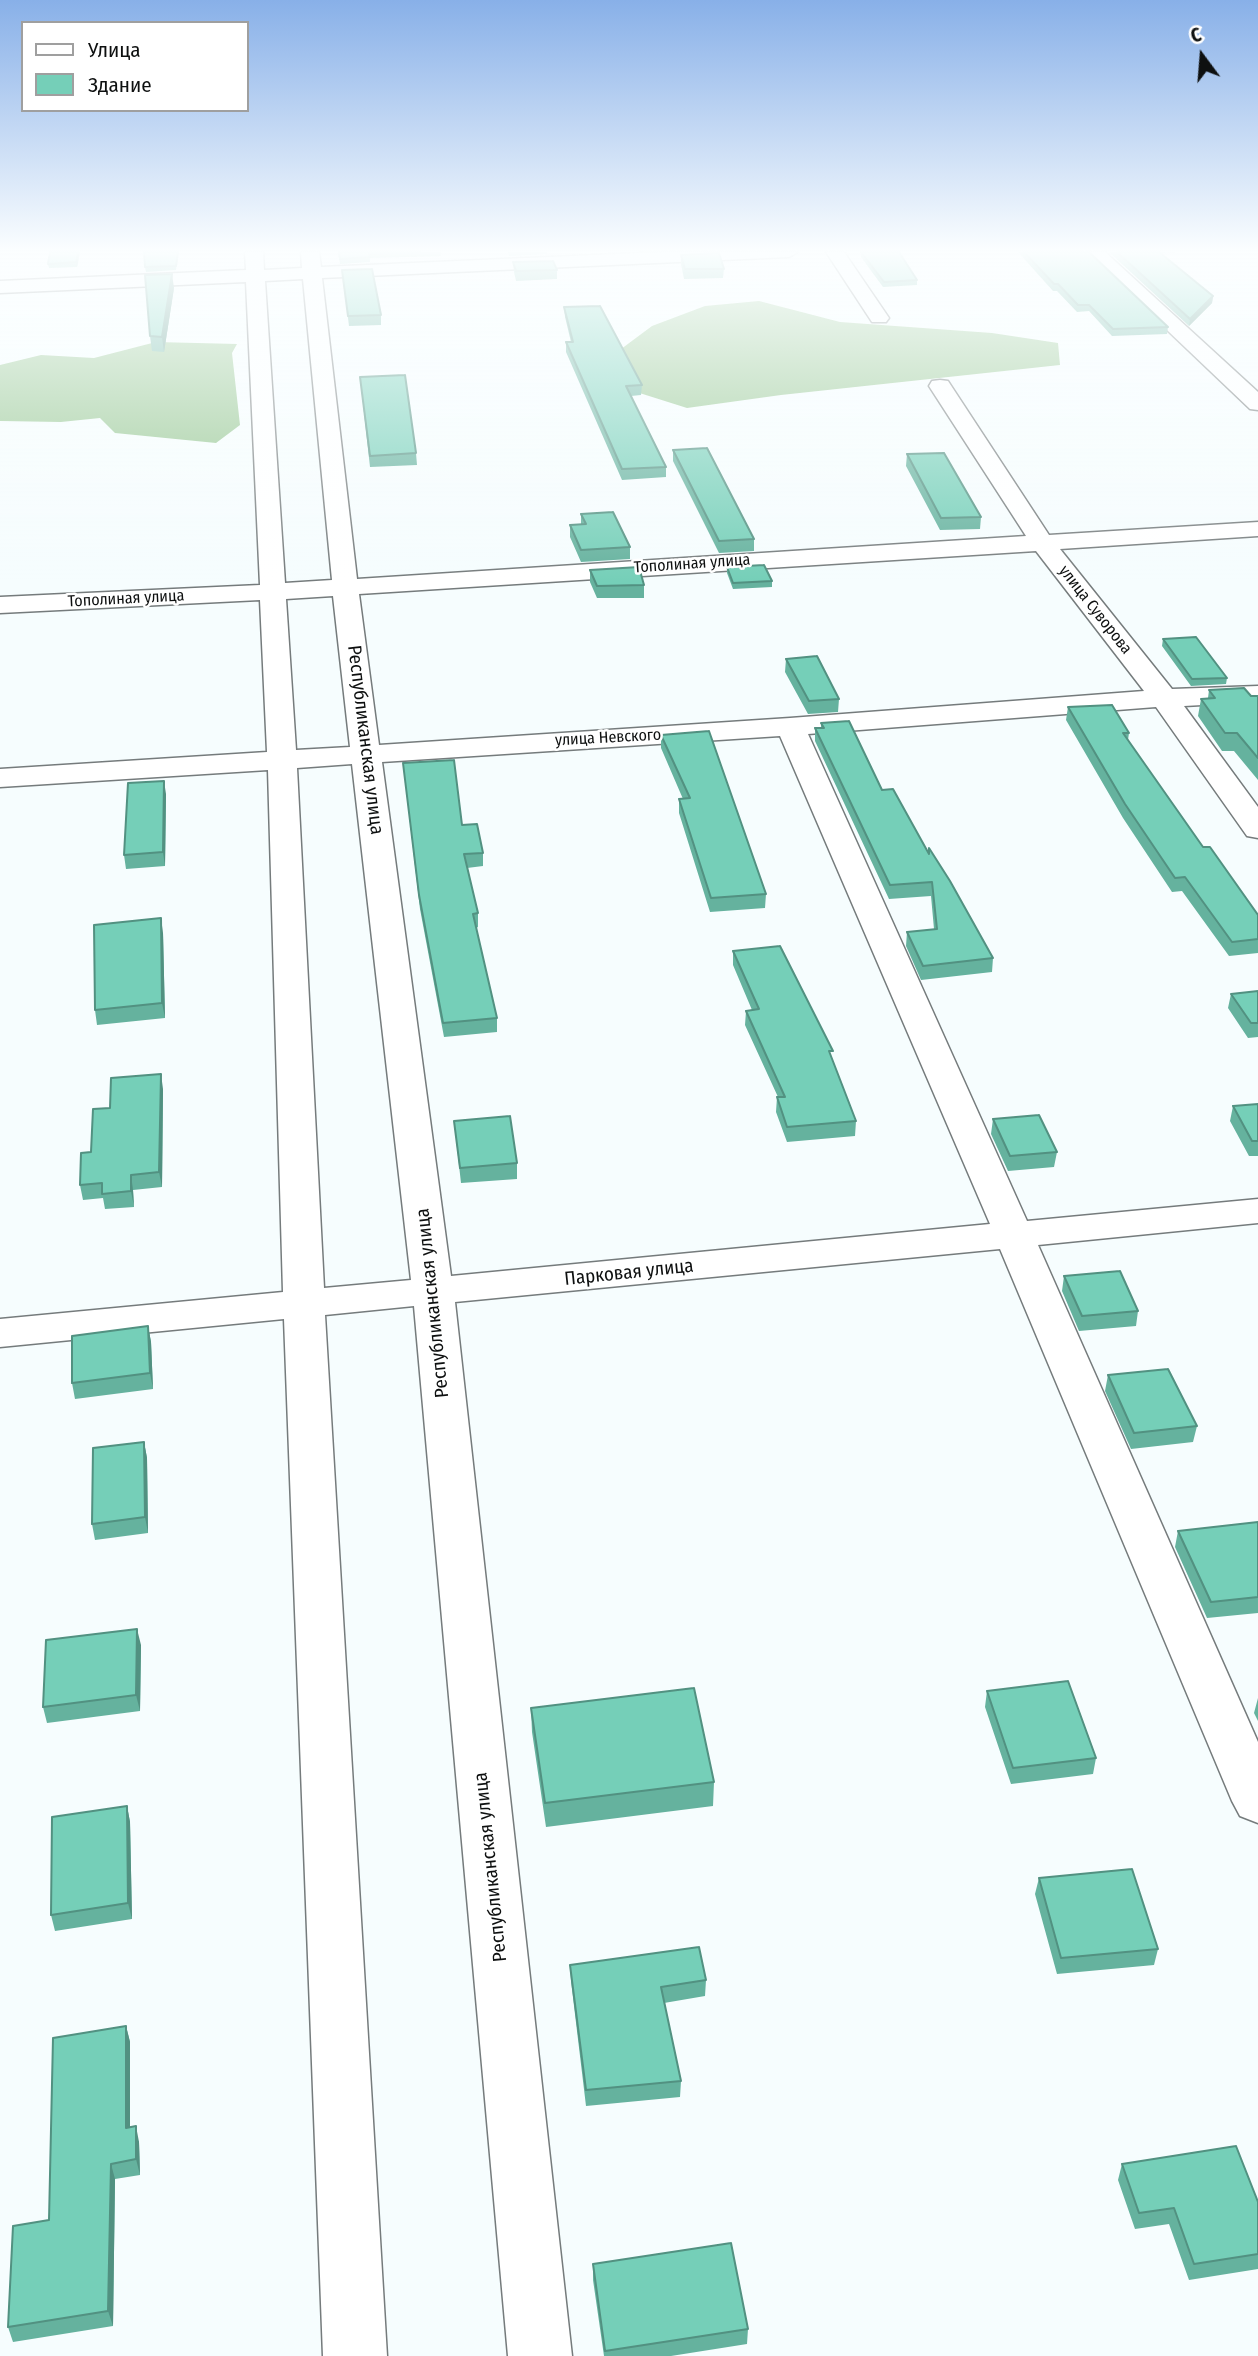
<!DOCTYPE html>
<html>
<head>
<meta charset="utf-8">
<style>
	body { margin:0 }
	#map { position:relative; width:1258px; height:2356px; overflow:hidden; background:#f6fdfe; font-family:"Fira Sans Condensed",sans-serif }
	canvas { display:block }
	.legend { position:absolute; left:21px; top:21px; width:228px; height:91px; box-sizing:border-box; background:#fff; border:2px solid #9f9f9f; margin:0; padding:9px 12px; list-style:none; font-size:21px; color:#0e1010 }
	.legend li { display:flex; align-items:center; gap:14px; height:35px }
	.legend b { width:35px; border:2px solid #9f9f9f }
	.north { position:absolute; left:1167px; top:21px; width:70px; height:70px; -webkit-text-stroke:5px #fff; paint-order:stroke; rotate:344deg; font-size:19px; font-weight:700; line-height:28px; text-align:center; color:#0e1010 }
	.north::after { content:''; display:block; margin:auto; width:24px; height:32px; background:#0e1010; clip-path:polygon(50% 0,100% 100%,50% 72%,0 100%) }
</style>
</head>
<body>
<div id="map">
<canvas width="1258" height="2356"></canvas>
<ul class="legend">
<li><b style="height:9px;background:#fff"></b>Улица</li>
<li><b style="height:19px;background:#75cfb8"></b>Здание</li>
</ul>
<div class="north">С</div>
</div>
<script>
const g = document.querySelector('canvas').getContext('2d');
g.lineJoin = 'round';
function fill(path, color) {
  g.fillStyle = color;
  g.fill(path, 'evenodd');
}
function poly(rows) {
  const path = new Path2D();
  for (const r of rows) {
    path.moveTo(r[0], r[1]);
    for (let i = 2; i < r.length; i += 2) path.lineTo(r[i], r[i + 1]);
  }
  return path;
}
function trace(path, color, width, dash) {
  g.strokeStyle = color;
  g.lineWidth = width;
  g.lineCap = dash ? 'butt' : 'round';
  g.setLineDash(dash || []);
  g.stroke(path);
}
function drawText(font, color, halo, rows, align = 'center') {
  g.font = font + ' "Fira Sans Condensed",sans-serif';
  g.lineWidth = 5;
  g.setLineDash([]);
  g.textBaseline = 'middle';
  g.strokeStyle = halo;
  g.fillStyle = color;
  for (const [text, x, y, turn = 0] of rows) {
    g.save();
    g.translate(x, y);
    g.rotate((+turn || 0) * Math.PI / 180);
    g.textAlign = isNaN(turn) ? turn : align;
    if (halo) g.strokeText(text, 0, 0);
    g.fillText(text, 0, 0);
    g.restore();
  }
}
fill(poly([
	[759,301,840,322,992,333,1058,343,1060,365,781,395,687,408,630,390,605,361,652,326,705,306],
	[156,342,237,344,232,353,240,425,216,443,115,433,100,418,61,422,0,421,0,365,41,355,94,358]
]), '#92c48d');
const minor = poly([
	[245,252,263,252,264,270,302,268,301,252,319,252,321,267,662,252,798,252,789,257,322,278,357,579,1026,536,929,386,932,381,940,380,948,381,1049,535,1258,522,1258,536,1060,549,1172,689,1258,686,1258,702,1184,706,1258,807,1258,838,1247,836,1156,707,808,734,1027,1221,1258,1199,1258,1223,1038,1245,1258,1742,1258,1823,1240,1816,1232,1801,1000,1249,455,1302,572,2356,508,2356,414,1306,325,1315,387,2356,323,2356,284,1319,0,1347,0,1319,283,1292,268,770,0,787,0,769,267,752,260,600,0,613,0,597,260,585,246,282,0,293,0,281,246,270,245,252],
	[303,279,332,580,285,583,265,281,303,279],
	[1036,551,1144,691,790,718,379,745,359,594,1036,551],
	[333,596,350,747,296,750,286,599,333,596],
	[780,736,990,1224,451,1276,382,762,780,736],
	[352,764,411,1280,324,1288,297,768,352,764],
	[826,252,844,252,889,318,886,322,872,322,826,252],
	[1085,252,1105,252,1258,392,1258,410,1250,409,1085,252]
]);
trace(minor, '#757b7c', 3);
fill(minor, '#fff');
fill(poly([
	[50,252,80,252,77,267,49,268,48,264],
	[338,252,441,252,441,256,370,258,370,262,340,264],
	[508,252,547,252,547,254,509,256],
	[861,252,917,280,917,285,883,287,861,257],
	[1018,252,1089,252,1168,327,1167,334,1112,336,1089,311,1077,312,1057,291,1053,291],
	[1109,252,1177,252,1160,253,1213,296,1212,303,1189,326],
	[681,255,724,269,723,278,684,279,681,264],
	[178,256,176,270,146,272,145,267],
	[513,262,557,270,557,279,516,281,514,272],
	[342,270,381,315,381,325,349,326],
	[174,288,164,352,152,351,150,336],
	[564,307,642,385,641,395,631,396,666,467,666,477,622,480,566,352,566,342,571,342,565,317],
	[360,377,416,453,417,465,370,467],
	[673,450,754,539,754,551,719,553,673,461],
	[907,454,981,517,980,529,940,530,906,466],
	[581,514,630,547,630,559,581,562,570,537,570,525,581,525],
	[727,567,772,581,772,587,733,589,727,573],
	[590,570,644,585,644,598,597,598,590,582],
	[1163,639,1227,678,1226,684,1191,686,1162,646],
	[786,659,839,699,838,712,808,714,785,672],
	[1209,690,1251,696,1258,696,1258,780,1234,751,1222,751,1198,716,1201,699,1208,698],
	[1068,707,1129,733,1128,740,1203,847,1258,915,1258,953,1229,956,1182,891,1172,892,1123,818,1066,720],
	[821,723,882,790,928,854,993,958,992,972,921,980,906,946,907,932,934,929,931,896,889,899,815,741,815,728,821,728],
	[661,735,766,894,765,908,710,912,679,813,679,799,683,799,661,748],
	[403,763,462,825,483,853,483,866,467,868,478,913,478,927,476,928,497,1018,497,1032,444,1037,420,909],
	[166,794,165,866,126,869,124,855],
	[163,933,165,1018,97,1025,95,1010],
	[733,951,832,1059,856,1121,855,1136,787,1142,776,1112,777,1097,778,1097,745,1025,746,1011,752,1010,733,965],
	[1258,991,1258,1037,1248,1038,1228,1008,1231,994],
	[163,1089,162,1187,133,1190,134,1207,105,1209,103,1198,83,1200,80,1185,91,1152,110,1108],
	[1258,1104,1258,1156,1249,1156,1230,1121,1233,1106],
	[993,1119,1057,1152,1054,1167,1008,1171,991,1134],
	[454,1121,517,1163,517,1179,461,1183],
	[1064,1276,1138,1311,1136,1326,1079,1331,1062,1291],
	[148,1326,151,1342,153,1389,75,1399,72,1383],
	[1108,1375,1197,1426,1193,1442,1131,1449,1105,1391],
	[144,1442,147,1458,148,1533,95,1540,92,1524],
	[1258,1522,1258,1613,1207,1618,1175,1547,1178,1531],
	[141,1645,140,1711,47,1723,43,1707],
	[987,1691,1096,1758,1093,1774,1011,1784,985,1707],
	[1258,1698,1258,1721,1254,1713],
	[531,1708,714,1782,713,1806,546,1827,532,1732],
	[127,1806,130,1822,132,1919,55,1931,51,1915],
	[1039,1878,1158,1949,1154,1965,1057,1974,1035,1894],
	[570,1965,706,1980,705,1996,664,2003,681,2081,680,2097,586,2106,571,1981],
	[126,2026,130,2042,130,2127,139,2142,140,2175,115,2179,113,2326,13,2342,8,2327],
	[1122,2164,1258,2202,1258,2269,1189,2280,1169,2224,1135,2229,1118,2180],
	[593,2264,748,2329,747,2344,671,2356,604,2356,593,2280]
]), '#65b29e');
fill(poly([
	[78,252,80,252,77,267,76,262],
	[172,274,174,288,164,352,162,337],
	[1213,296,1212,303,1189,326,1190,319],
	[164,781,166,794,165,866,163,852],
	[161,918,163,933,165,1018,162,1003],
	[161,1074,163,1089,162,1187,159,1172],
	[131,1175,133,1190,134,1207,131,1191],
	[148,1326,151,1342,153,1389,150,1373],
	[144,1442,147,1458,148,1533,145,1517],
	[137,1629,141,1645,140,1711,136,1695],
	[127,1806,130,1822,132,1919,128,1903],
	[126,2026,130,2042,130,2144,126,2128],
	[136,2126,139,2142,140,2175,136,2159],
	[111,2164,115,2179,113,2326,108,2311]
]), '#529181');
const building = poly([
	[50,252,78,252,76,262,48,264,50,252],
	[144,252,178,252,176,266,145,267,144,252],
	[339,252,420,252,369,254,370,257,340,259,339,252],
	[861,252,899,252,917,280,884,282,861,252],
	[1024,252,1089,252,1168,327,1113,329,1089,305,1078,305,1058,284,1054,284,1024,252],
	[1117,252,1159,252,1213,296,1190,319,1117,252],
	[719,253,724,269,685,269,681,255,719,253],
	[553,261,557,270,516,271,513,262,553,261],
	[372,269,381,315,348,316,342,270,372,269],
	[172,274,162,337,150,336,145,275,172,274],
	[600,306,642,385,626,386,666,467,622,469,566,342,573,342,564,307,600,306],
	[405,375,416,453,370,456,360,377,405,375],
	[707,448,754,539,719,541,673,450,707,448],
	[944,453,981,517,941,518,907,454,944,453],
	[613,512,630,547,581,550,570,525,586,524,581,514,613,512],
	[764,565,772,581,733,583,727,567,764,565],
	[639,567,644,585,597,586,590,570,639,567],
	[1196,637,1227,678,1192,679,1163,639,1196,637],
	[817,656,839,699,809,701,786,659,817,656],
	[1244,688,1251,696,1258,696,1258,758,1237,733,1225,733,1201,699,1215,698,1209,690,1244,688],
	[1112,705,1129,733,1123,733,1203,847,1210,847,1258,915,1258,939,1232,942,1185,877,1175,878,1125,804,1068,707,1112,705],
	[849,721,882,790,893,789,929,854,929,848,950,881,993,958,923,966,907,932,937,929,932,882,890,885,815,728,824,728,821,723,849,721],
	[709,731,766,894,711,898,679,799,690,798,661,735,709,731],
	[454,760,462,825,477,824,483,853,464,854,478,913,473,914,497,1018,443,1023,419,895,403,763,454,760],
	[164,781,163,852,124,855,128,783,164,781],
	[161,918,162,1003,95,1010,94,925,161,918],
	[780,946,833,1051,829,1051,856,1121,787,1127,777,1097,785,1097,746,1011,759,1009,733,951,780,946],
	[1258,991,1258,1023,1251,1023,1231,994,1258,991],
	[161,1074,159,1172,131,1175,131,1191,102,1194,102,1183,80,1185,81,1153,91,1152,93,1109,110,1108,111,1078,161,1074],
	[1258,1104,1258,1141,1252,1141,1233,1106,1258,1104],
	[1039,1115,1057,1152,1010,1156,993,1119,1039,1115],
	[510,1116,517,1163,460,1168,454,1121,510,1116],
	[1120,1271,1138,1311,1082,1316,1064,1276,1120,1271],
	[148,1326,150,1373,72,1383,72,1336,148,1326],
	[1168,1369,1197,1426,1134,1433,1108,1375,1168,1369],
	[144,1442,145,1517,92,1524,93,1448,144,1442],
	[1258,1522,1258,1597,1211,1602,1178,1531,1258,1522],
	[137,1629,136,1695,43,1707,46,1640,137,1629],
	[1068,1681,1096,1758,1013,1768,987,1691,1068,1681],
	[694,1688,714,1782,545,1803,531,1708,694,1688],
	[127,1806,128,1903,51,1915,52,1817,127,1806],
	[1132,1869,1158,1949,1061,1958,1039,1878,1132,1869],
	[699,1947,706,1980,661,1987,681,2081,586,2090,570,1965,699,1947],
	[126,2026,126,2128,136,2126,136,2159,111,2164,108,2311,8,2327,13,2226,49,2220,53,2038,126,2026],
	[1236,2146,1258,2202,1258,2254,1194,2264,1174,2208,1139,2213,1122,2164,1236,2146],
	[731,2243,748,2329,605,2351,593,2264,731,2243]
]);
fill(building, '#75cfb8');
trace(building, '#529181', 2);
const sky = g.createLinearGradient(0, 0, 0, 582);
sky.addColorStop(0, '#88b0e8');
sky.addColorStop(0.43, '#fbfeff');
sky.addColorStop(1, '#fbfeff00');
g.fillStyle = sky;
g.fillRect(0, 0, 1258, 582);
drawText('16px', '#0e1010', '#fff', [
	["Тополиная улица",692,564,-4],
	["Тополиная улица",126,599,-3],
	["улица Суворова",1095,610,52],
	["улица Невского",608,738,-3]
]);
drawText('19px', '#0e1010', '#fff', [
	["Республиканская улица",365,740,83],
	["Парковая улица",629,1273,-6],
	["Республиканская улица",433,1303,-96],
	["Республиканская улица",491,1867,-96]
]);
</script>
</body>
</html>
